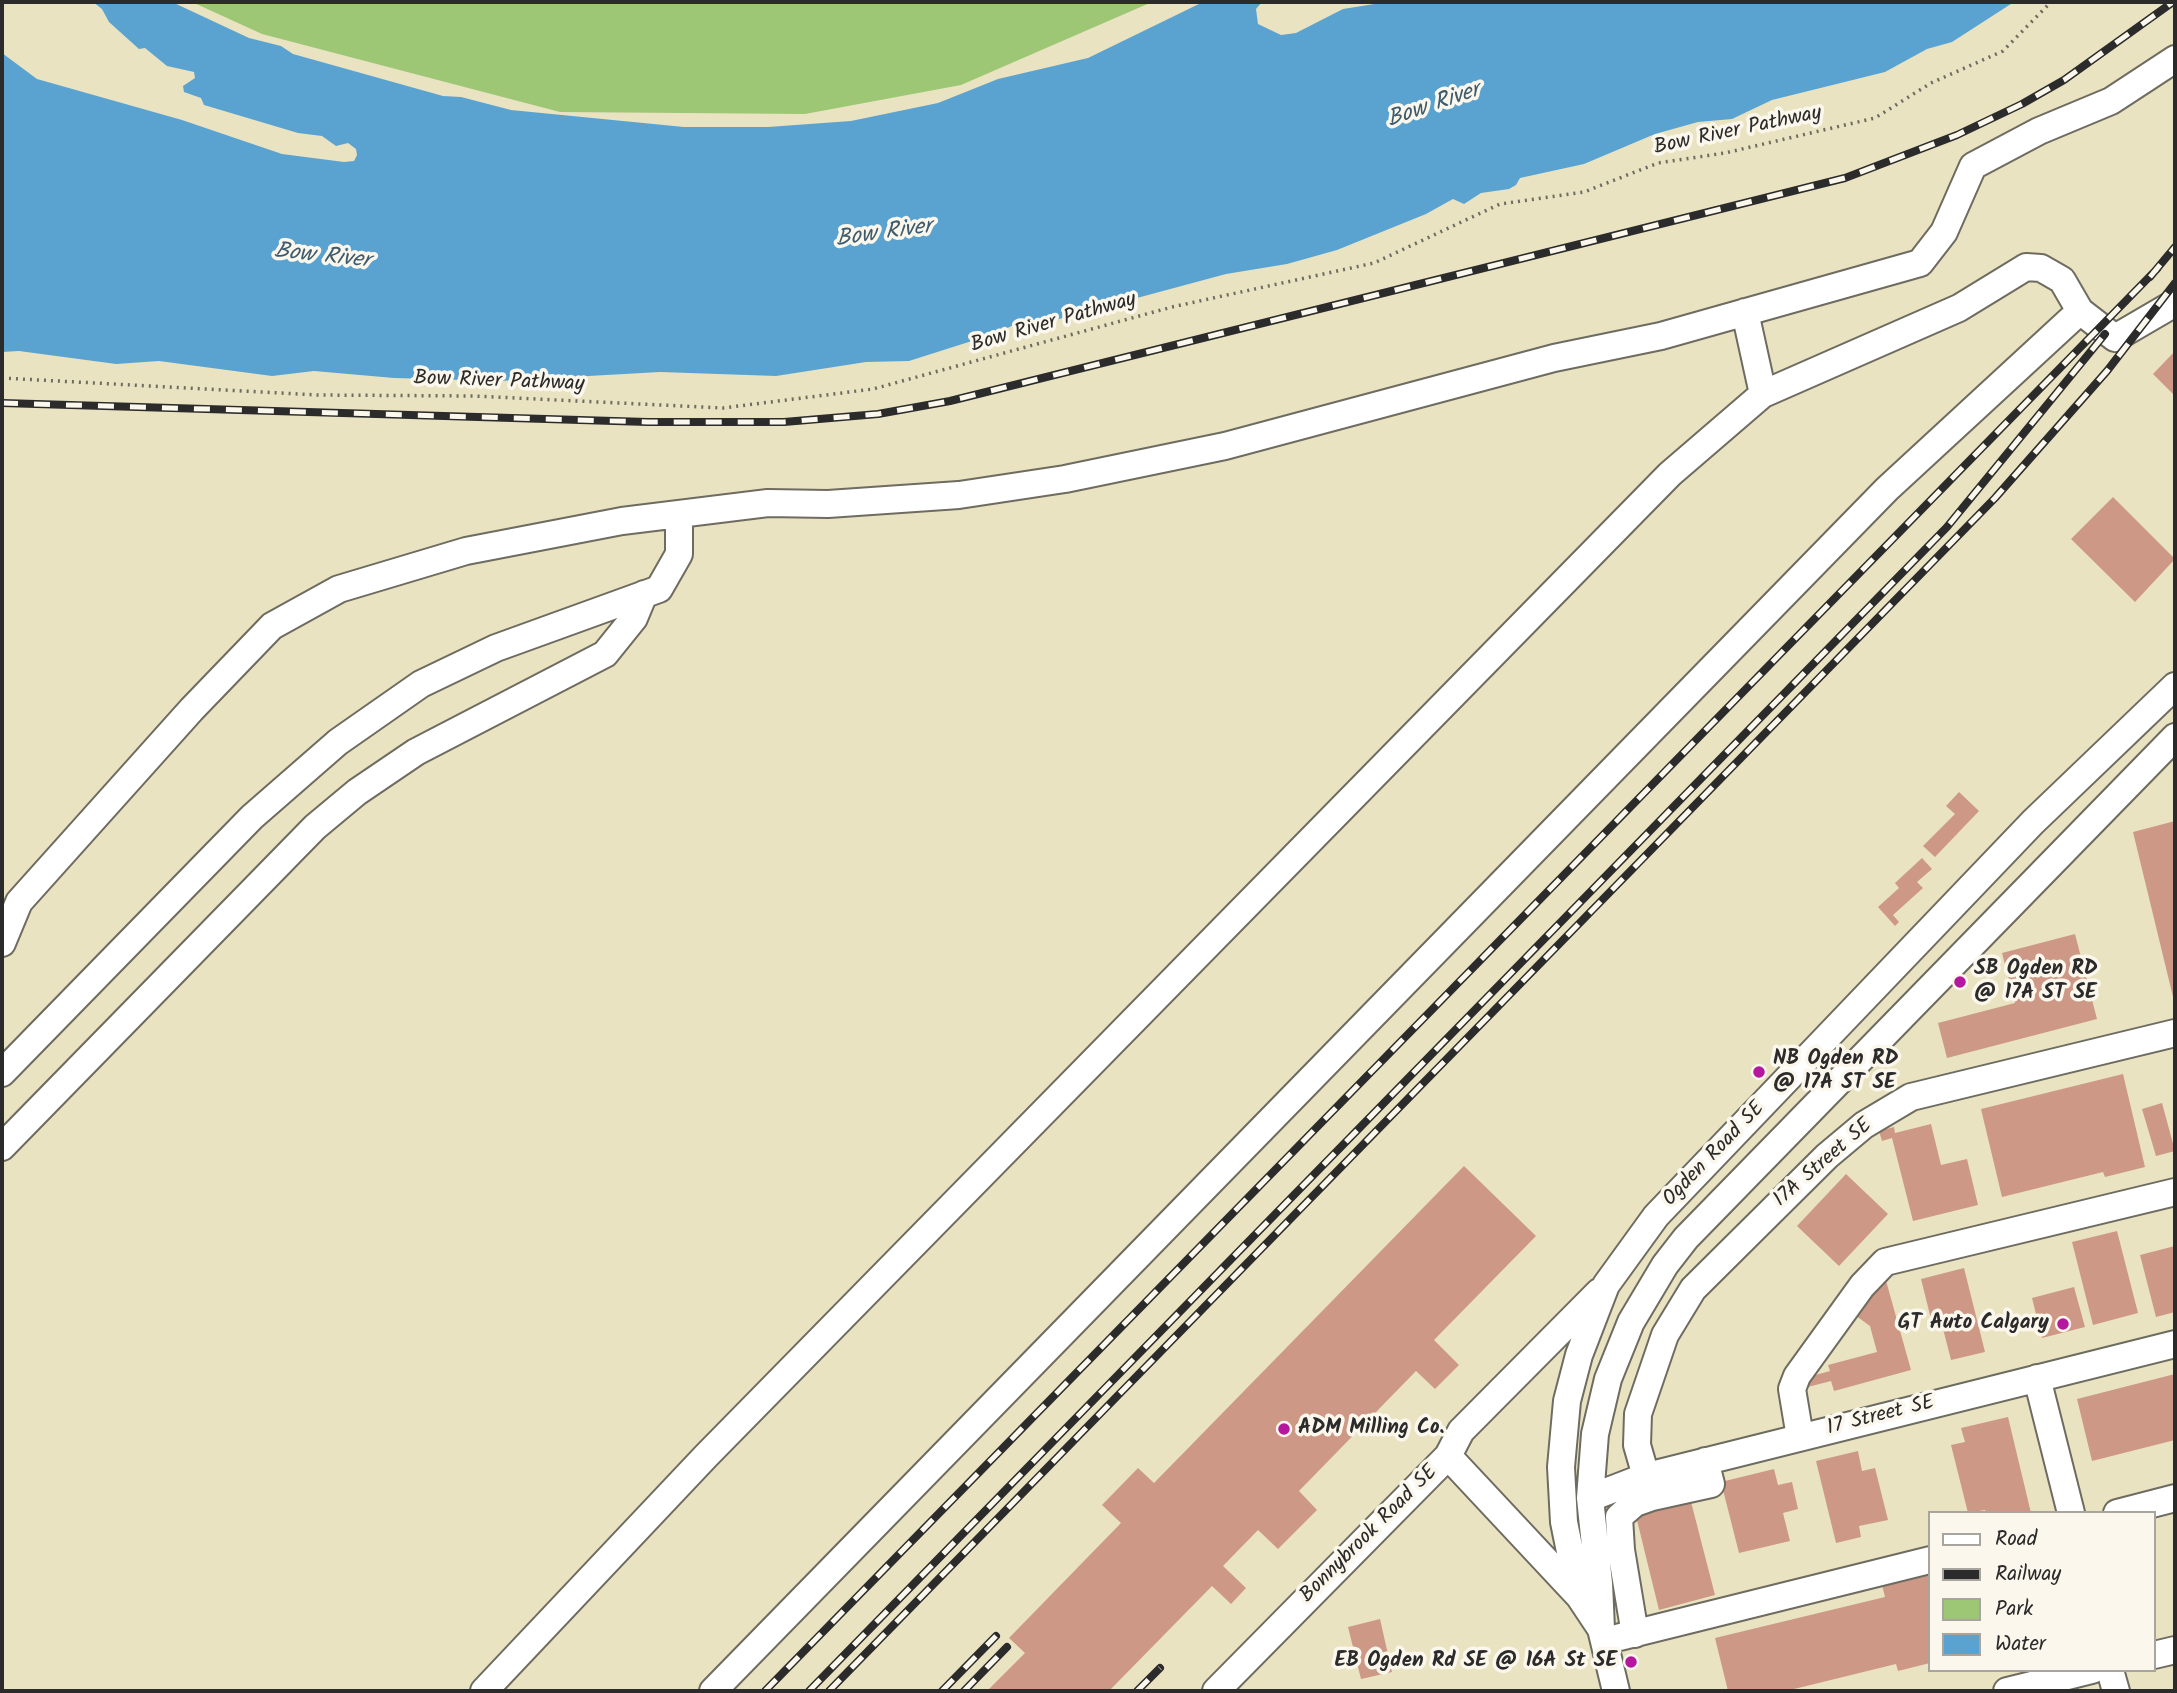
<!DOCTYPE html>
<html>
<head>
<meta charset="utf-8">
<style>
	body { margin:0 }
	#map { position:relative; width:2177px; height:1693px; overflow:hidden; background:#e9e3c2; font-family:Kalam,sans-serif }
	canvas { display:block }
	.frame { position:absolute; inset:0; border:4px solid #2b2b2b; pointer-events:none }
	.legend { position:absolute; left:1928px; top:1511px; width:228px; height:161px; box-sizing:border-box; background:#fbf7ec; border:2px solid #a8a59f; margin:0; padding:9px 12px; list-style:none; font-size:21px; color:#2b2b2b }
	.legend li { display:flex; align-items:center; gap:14px; height:35px }
	.legend b { width:35px; border:2px solid #a8a59f }
</style>
</head>
<body>
<div id="map">
<canvas width="2177" height="1693"></canvas>
<div class="frame"></div>
<ul class="legend">
<li><b style="height:9px;background:#fff"></b>Road</li>
<li><b style="height:9px;background:#2b2b2b"></b>Railway</li>
<li><b style="height:19px;background:#9dc774"></b>Park</li>
<li><b style="height:19px;background:#5aa3d1"></b>Water</li>
</ul>
</div>
<script>
const g = document.querySelector('canvas').getContext('2d');
g.lineJoin = 'round';
function fill(path, color) {
  g.fillStyle = color;
  g.fill(path, 'evenodd');
}
function poly(rows) {
  const path = new Path2D();
  for (const r of rows) {
    path.moveTo(r[0], r[1]);
    for (let i = 2; i < r.length; i += 2) path.lineTo(r[i], r[i + 1]);
  }
  return path;
}
function trace(path, color, width, dash) {
  g.strokeStyle = color;
  g.lineWidth = width;
  g.lineCap = dash ? 'butt' : 'round';
  g.setLineDash(dash || []);
  g.stroke(path);
}
function drawText(font, color, halo, rows, align = 'center') {
  g.font = font + ' Kalam,sans-serif';
  g.lineWidth = 7;
  g.setLineDash([]);
  g.textBaseline = 'middle';
  g.strokeStyle = halo;
  g.fillStyle = color;
  for (const [text, x, y, turn = 0] of rows) {
    g.save();
    g.translate(x, y);
    g.rotate((+turn || 0) * Math.PI / 180);
    g.textAlign = isNaN(turn) ? turn : align;
    if (halo) g.strokeText(text, 0, 0);
    g.fillText(text, 0, 0);
    g.restore();
  }
}
fill(poly([
	[192,2,1152,2,961,85,805,114,560,112,262,34]
]), '#9dc774');
fill(poly([
	[93,2,172,2,249,38,281,46,293,54,443,96,461,97,511,110,684,127,768,127,851,121,938,103,998,79,1088,58,1203,2,1262,2,1256,9,1258,24,1281,35,1296,33,1343,9,1387,2,2014,2,1952,42,1927,49,1885,72,1772,100,1732,119,1698,122,1655,134,1584,164,1520,178,1516,185,1509,189,1481,193,1464,204,1453,199,1426,214,1337,250,1287,264,1226,274,1059,319,1037,323,1024,320,997,333,909,361,866,362,776,376,660,372,499,381,394,378,314,371,272,376,159,361,116,364,19,351,2,352,2,53,37,79,182,120,282,154,344,162,354,161,357,155,356,149,348,143,336,146,322,136,298,133,204,105,201,98,184,92,183,86,195,78,194,72,167,66,145,48,139,49,109,22,102,9]
]), '#5aa3d1');
fill(poly([
	[2175,351,2175,396,2153,374],
	[2113,497,2175,559,2135,602,2071,539],
	[1959,792,1979,811,1935,857,1923,846,1955,814,1946,806],
	[2175,821,2175,1001,2174,1001,2133,832],
	[1922,858,1932,869,1917,882,1923,888,1893,915,1899,922,1895,926,1878,907,1899,888,1895,883],
	[2075,934,2097,1019,1947,1058,1938,1023,2015,1003,2002,953],
	[2123,1074,2145,1167,2105,1177,2103,1172,2002,1197,1981,1109],
	[2162,1103,2175,1151,2156,1156,2142,1109],
	[1931,1124,1941,1165,1967,1159,1978,1205,1913,1221,1892,1138,1882,1141,1879,1131,1894,1127,1895,1133],
	[1464,1166,1536,1236,1434,1340,1459,1365,1435,1389,1416,1371,1299,1491,1317,1510,1278,1549,1258,1530,1223,1566,1246,1588,1231,1604,1212,1586,1109,1691,987,1691,1025,1653,1009,1638,1121,1523,1102,1505,1138,1468,1154,1483],
	[1846,1174,1888,1214,1839,1266,1797,1226],
	[2117,1231,2138,1313,2093,1325,2072,1242],
	[2175,1246,2175,1312,2156,1317,2140,1255],
	[1964,1268,1985,1352,1951,1360,1940,1317,1931,1319,1921,1279],
	[1883,1270,1911,1370,1834,1391,1831,1381,1800,1389,1797,1380,1830,1371,1828,1365,1877,1352,1870,1326,1852,1313],
	[2074,1287,2085,1327,2042,1338,2032,1298],
	[2175,1374,2175,1440,2092,1461,2077,1399],
	[2008,1417,2031,1513,1986,1513,1985,1510,1968,1513,1951,1445,1965,1442,1961,1428],
	[1858,1451,1862,1471,1875,1468,1888,1520,1859,1526,1861,1537,1836,1543,1816,1461],
	[1774,1469,1778,1485,1792,1482,1798,1509,1783,1513,1790,1541,1739,1553,1721,1482],
	[1689,1494,1715,1595,1659,1610,1634,1508],
	[1930,1564,1930,1663,1898,1671,1896,1664,1786,1691,1728,1691,1715,1638,1885,1597,1880,1577],
	[1380,1619,1392,1672,1361,1679,1348,1627]
]), '#cd9986');
const minor = poly([
	[1745,312,1763,394],
	[2,943,19,902,192,709,272,626,339,589,466,551,622,521,768,503,828,504,959,495,1065,479,1225,446,1554,358,1661,336,1920,263,1944,232,1973,166,2039,131,2111,101,2175,59],
	[2,1073,252,817,338,742,421,684,496,648,659,589,679,554,679,514],
	[2,1147,315,827,357,792,416,752,605,654,634,618,644,594],
	[2037,1378,2071,1513],
	[1800,1437,1792,1389,1797,1376,1862,1286,1885,1262,2175,1192],
	[1448,1456,1578,1595],
	[1652,1497,1711,1484,1705,1461],
	[1590,1498,1647,1476,2175,1344],
	[2117,1513,2175,1498],
	[1601,1629,1579,1596,1564,1522,1561,1467,1567,1401,1579,1355,1606,1285,1656,1216,2033,822,2175,686],
	[1635,1634,1621,1550,1619,1517,1635,1503,1652,1497,1637,1445,1638,1414,1665,1335,1693,1289,1827,1156,1864,1125,1911,1097,2175,1033],
	[1620,1637,1930,1560],
	[2154,1655,2175,1650],
	[2110,1670,2116,1691],
	[484,1691,706,1456,1670,474,1763,394,1959,308,2026,267,2041,268,2062,280,2080,311,2115,338,2175,303],
	[713,1691,1887,489,2080,311],
	[1216,1691,1448,1456,1461,1431,1599,1292],
	[1616,1691,1601,1629,1599,1583,1590,1498,1595,1434,1608,1379,1631,1322,1665,1265,1686,1238,2175,737],
	[2007,1691,2092,1670]
]);
trace(minor, '#6e6b60', 30);
trace(poly([
	[2,378,318,395,474,396,723,408,873,389,1172,307,1374,263,1500,204,1584,192,1658,163,1725,153,1875,118,1931,83,2003,51,2051,2]
]), '#6e6b60', 3.5, [2, 5]);
trace(minor, '#fff', 26);
const rail = poly([
	[2150,277,2175,247],
	[2,403,648,422,784,422,878,414,950,401,1845,178,1957,135,2022,104,2064,80,2173,2],
	[765,1691,2157,269],
	[809,1691,1947,527,2105,334],
	[829,1691,1995,498,2107,371,2175,283],
	[942,1691,996,1636],
	[964,1691,1007,1647],
	[1137,1691,1160,1668]
]);
trace(rail, '#2b2b2b', 8);
trace(rail, '#fbf7ec', 5, [16]);
for (const [x, y, r, color] of [
	[1960,982,7,"#b5179e"],
	[1759,1072,7,"#b5179e"],
	[2063,1324,7,"#b5179e"],
	[1284,1429,7,"#b5179e"],
	[1631,1662,7,"#b5179e"]
]) {
  const dot = new Path2D();
  dot.arc(x, y, r, 0, 2 * Math.PI);
  g.fillStyle = color;
  g.fill(dot);
  trace(dot, '#fbf7ec', 2.5);
}
drawText('21px', '#2b2b2b', '#fbf7ec', [
	["Bow River Pathway",1738,132,-12],
	["Bow River Pathway",1054,324,-16],
	["Bow River Pathway",499,383,2],
	["Ogden Road SE",1715,1155,-46],
	["17A Street SE",1824,1164,-41],
	["17 Street SE",1881,1417,-14],
	["Bonnybrook Road SE",1370,1535,-45]
]);
drawText('bold 21px', '#2b2b2b', '#fbf7ec', [
	["SB Ogden RD",1974,970],
	["@ 17A ST SE",1974,994],
	["NB Ogden RD",1773,1060],
	["@ 17A ST SE",1773,1084],
	["GT Auto Calgary",2049,1324,"right"],
	["ADM Milling Co.",1298,1429],
	["EB Ogden Rd SE @ 16A St SE",1617,1662,"right"]
], 'left');
drawText('italic 23px', '#3e5b6d', '#fbf7ec', [
	["Bow River",1434,107,-19],
	["Bow River",884,235,-8],
	["Bow River",322,258,6]
]);
</script>
</body>
</html>
